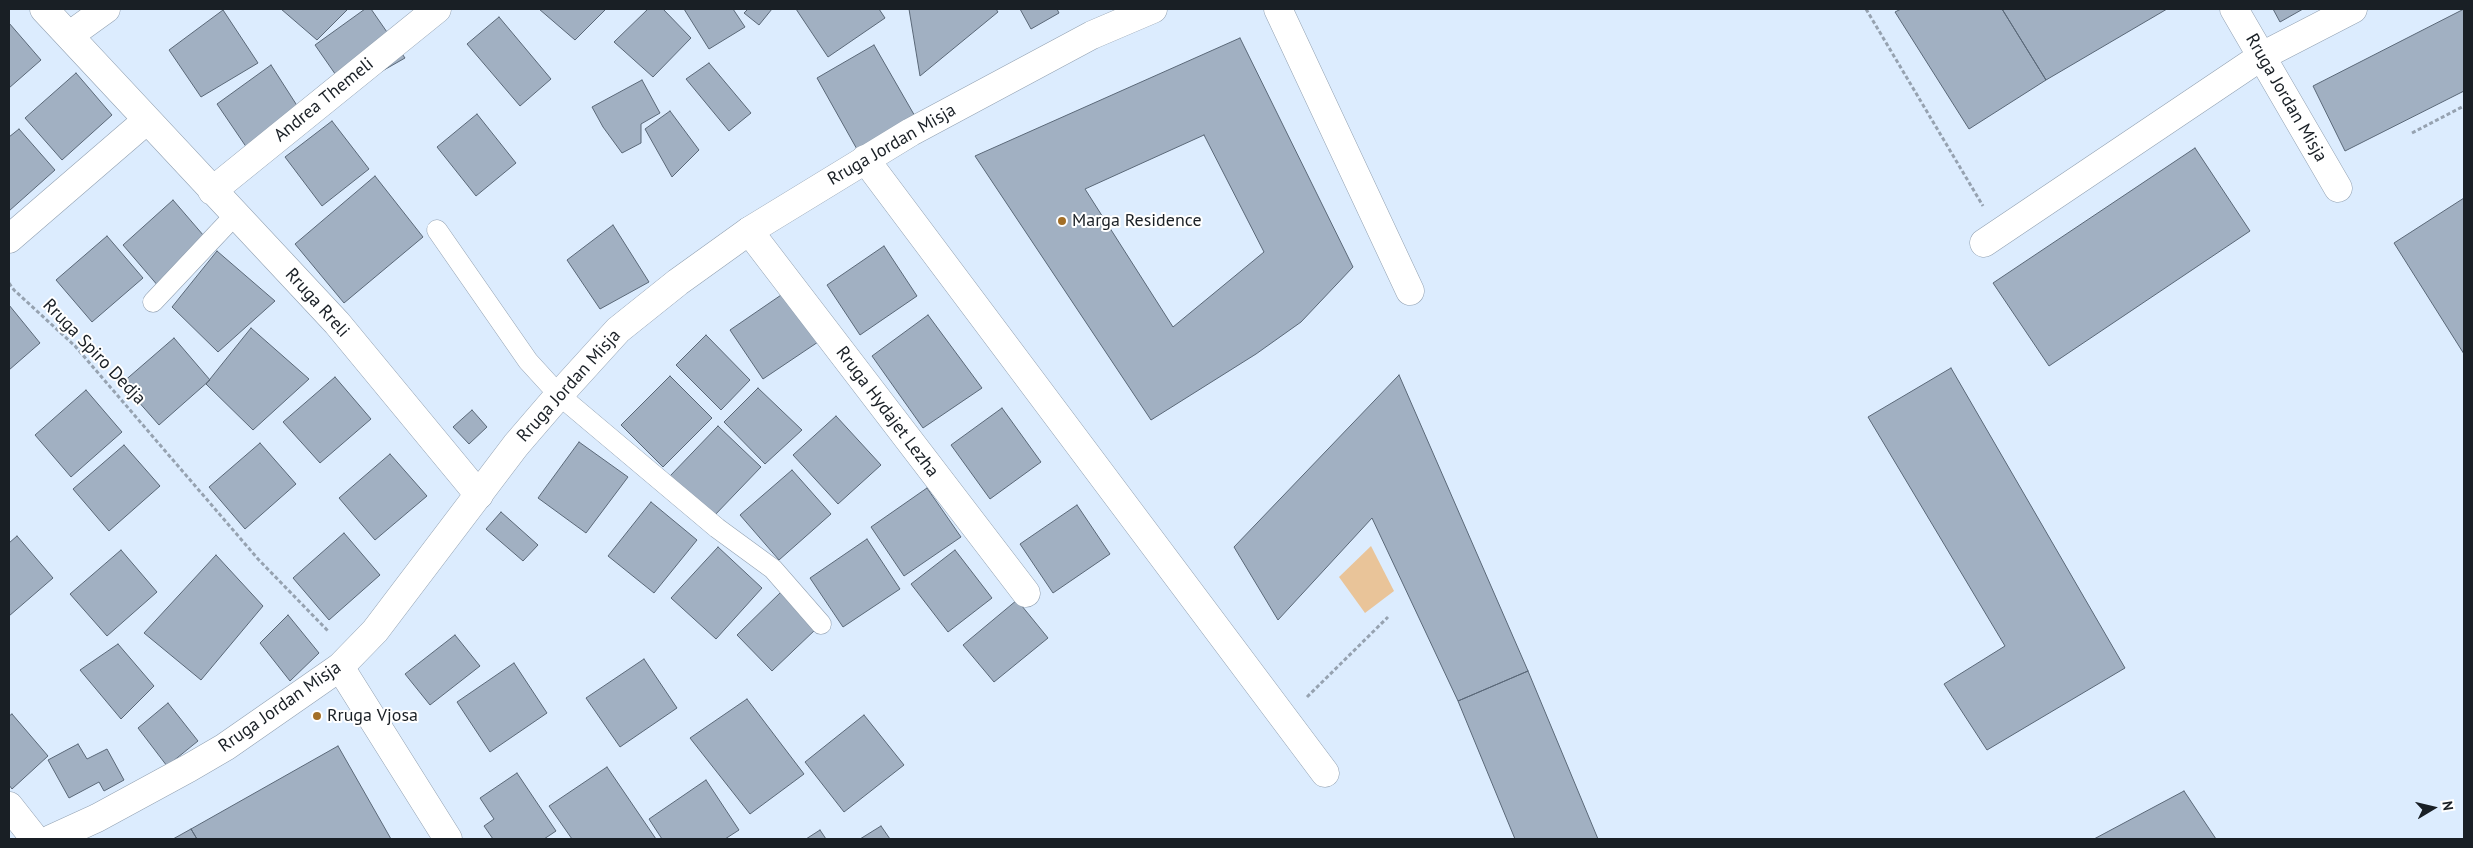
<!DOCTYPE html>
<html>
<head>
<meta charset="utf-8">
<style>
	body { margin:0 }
	#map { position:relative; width:2473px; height:848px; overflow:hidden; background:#dcecfe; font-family:"PT Sans",sans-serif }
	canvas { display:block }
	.frame { position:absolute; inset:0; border:10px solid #191f25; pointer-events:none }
	.north { position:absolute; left:2408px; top:783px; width:50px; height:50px; -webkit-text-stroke:4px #fff; paint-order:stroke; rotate:81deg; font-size:14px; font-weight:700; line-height:20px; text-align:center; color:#191f25 }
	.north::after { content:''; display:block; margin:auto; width:18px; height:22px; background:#191f25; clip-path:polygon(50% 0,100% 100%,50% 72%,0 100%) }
</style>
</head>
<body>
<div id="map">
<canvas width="2473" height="848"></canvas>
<div class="frame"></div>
<div class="north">N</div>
</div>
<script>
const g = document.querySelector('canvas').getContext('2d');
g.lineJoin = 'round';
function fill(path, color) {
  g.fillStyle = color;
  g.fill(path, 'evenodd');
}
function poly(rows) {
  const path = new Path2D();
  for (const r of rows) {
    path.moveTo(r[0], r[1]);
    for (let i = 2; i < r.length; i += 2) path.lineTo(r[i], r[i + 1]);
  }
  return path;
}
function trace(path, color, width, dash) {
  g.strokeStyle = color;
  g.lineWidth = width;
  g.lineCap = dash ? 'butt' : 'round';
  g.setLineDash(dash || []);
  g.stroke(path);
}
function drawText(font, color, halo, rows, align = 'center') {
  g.font = font + ' "PT Sans",sans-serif';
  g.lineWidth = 4;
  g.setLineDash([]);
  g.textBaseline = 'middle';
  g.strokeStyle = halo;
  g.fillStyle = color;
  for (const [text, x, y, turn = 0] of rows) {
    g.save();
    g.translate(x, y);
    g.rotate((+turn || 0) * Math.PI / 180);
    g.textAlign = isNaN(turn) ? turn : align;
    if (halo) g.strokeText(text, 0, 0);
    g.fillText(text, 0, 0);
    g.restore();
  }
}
fill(poly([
	[1371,546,1394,591,1365,613,1339,577]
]), '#e9c499');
const building = poly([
	[281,9,348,9,317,40,281,9],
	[365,9,371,9,405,58,347,91,315,45,365,9],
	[539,9,606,9,575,40,539,9],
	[648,9,663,9,691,38,653,77,614,42,648,9],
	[684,9,733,9,745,27,709,49,684,9],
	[748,9,772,9,759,25,744,13,748,9],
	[796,9,879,9,885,18,828,57,796,9],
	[909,9,996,9,998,12,920,76,909,9],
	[1020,9,1057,9,1059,13,1031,29,1020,9],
	[1901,9,2002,9,2046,80,1969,129,1895,12,1901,9],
	[2002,9,2167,9,2046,80,2002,9],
	[2273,9,2303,9,2280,22,2273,9],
	[2464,9,2464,91,2345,151,2313,86,2464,9],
	[223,10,258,63,201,97,169,50,223,10],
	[499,17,551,79,520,106,467,44,499,17],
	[9,23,41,60,9,88,9,23],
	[1240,38,1353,267,1301,322,1256,354,1151,420,975,156,1240,38],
	[1204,135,1264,252,1173,327,1085,189,1204,135],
	[874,45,916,118,858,151,817,78,874,45],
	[709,63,751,113,729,131,686,79,709,63],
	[271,65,305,118,249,151,217,104,271,65],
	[76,73,112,115,62,160,25,118,76,73],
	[642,80,660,113,641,124,641,143,622,153,603,127,592,107,642,80],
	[670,111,699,150,672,177,645,129,670,111],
	[477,114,516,163,476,196,437,147,477,114],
	[332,121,369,169,322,206,285,157,332,121],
	[19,129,55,170,9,211,9,137,19,129],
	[2195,148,2250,231,2049,366,1993,283,2195,148],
	[375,176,423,237,344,303,295,244,375,176],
	[2464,198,2464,354,2394,243,2464,198],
	[173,200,210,243,159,287,123,245,173,200],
	[613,225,649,282,600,309,567,260,613,225],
	[107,236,143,278,92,322,56,280,107,236],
	[884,246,917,296,860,335,827,285,884,246],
	[217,251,275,301,218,352,172,307,217,251],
	[787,291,821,340,763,379,730,330,787,291],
	[9,305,40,343,9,370,9,305],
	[928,315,982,388,923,428,872,356,928,315],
	[251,328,309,379,253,430,206,384,251,328],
	[706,335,750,380,721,410,676,365,706,335],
	[174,338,210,380,159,425,122,383,174,338],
	[1951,368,2125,668,1987,750,1944,684,2005,646,1868,417,1951,368],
	[1399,375,1528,671,1458,701,1372,518,1278,620,1234,547,1399,375],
	[670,376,712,418,663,467,621,425,670,376],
	[335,377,371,419,320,463,283,422,335,377],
	[758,388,802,430,765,464,724,422,758,388],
	[86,390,122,432,71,477,35,435,86,390],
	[1002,408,1041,462,990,499,951,445,1002,408],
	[472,410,487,427,469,444,453,427,472,410],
	[836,416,881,465,838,504,793,455,836,416],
	[718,426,761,467,713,517,670,476,718,426],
	[579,442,628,477,586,533,538,498,579,442],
	[260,443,296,484,245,529,209,487,260,443],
	[124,445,160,486,109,531,73,489,124,445],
	[390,454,427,496,375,540,339,498,390,454],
	[792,470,831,514,779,560,740,515,792,470],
	[927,488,961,537,904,576,871,527,927,488],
	[651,502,697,540,654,593,608,556,651,502],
	[1077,505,1110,554,1053,593,1020,544,1077,505],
	[501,512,538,545,523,561,486,529,501,512],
	[344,533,380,575,329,620,293,578,344,533],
	[17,536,53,578,9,616,9,543,17,536],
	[867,539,900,589,843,627,810,578,867,539],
	[718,547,762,588,716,639,671,598,718,547],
	[121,550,157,592,107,636,70,594,121,550],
	[955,550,992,598,948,632,911,584,955,550],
	[216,555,263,606,201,680,144,633,216,555],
	[781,592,816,629,772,671,737,635,781,592],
	[1017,600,1048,638,994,682,963,645,1017,600],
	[288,615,319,653,290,681,260,643,288,615],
	[455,635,480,666,430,705,405,674,455,635],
	[118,644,154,686,121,719,80,670,118,644],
	[644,659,677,708,620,747,586,698,644,659],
	[514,663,547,713,490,752,457,702,514,663],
	[1528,671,1598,839,1515,839,1458,701,1528,671],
	[747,699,804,774,750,814,690,738,747,699],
	[168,703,198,741,167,766,138,728,168,703],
	[12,714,48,756,12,789,9,785,9,716,12,714],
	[864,715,904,765,844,812,805,762,864,715],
	[78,744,87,759,107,749,124,780,104,791,99,782,69,798,48,760,78,744],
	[338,746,391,839,197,839,191,829,338,746],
	[607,767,656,839,572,839,549,806,607,767],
	[517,773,556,831,544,839,493,839,484,826,494,819,480,798,517,773],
	[706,780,739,830,725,839,662,839,649,819,706,780],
	[2184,791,2216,839,2094,839,2184,791],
	[881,826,890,839,860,839,881,826],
	[191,829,197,839,173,839,191,829],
	[820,830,826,839,806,839,820,830]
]);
fill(building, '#a1b0c2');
trace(building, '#5a6878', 1);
const service = poly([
	[437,230,528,361,559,395,717,528,773,569,821,624],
	[153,302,235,215]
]);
const minor = poly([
	[44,9,337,323,479,495],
	[1278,9,1410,291],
	[2234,9,2338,188],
	[70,35,106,9],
	[865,159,1325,773],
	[212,191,437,9],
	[749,231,1026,593],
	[9,239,147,120],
	[1984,243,2262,56,2353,9],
	[340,667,448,839],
	[9,806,35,839]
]);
const tertiary = poly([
	[51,839,97,818,189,768,225,747,340,667,375,631,516,445,559,395,618,330,678,282,749,231,911,132,1092,35,1153,9]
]);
trace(service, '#91a0b1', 21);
trace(minor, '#91a0b1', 29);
trace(tertiary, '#91a0b1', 29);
trace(poly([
	[1866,9,1983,206],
	[2412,133,2464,106],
	[9,283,14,290,75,346,258,559,329,632],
	[1307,697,1388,617]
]), '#96a2b0', 3, [4, 2.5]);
trace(service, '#fff', 20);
trace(minor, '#fff', 28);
trace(tertiary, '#fff', 28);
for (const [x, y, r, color] of [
	[1062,221,5,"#a36f27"],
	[317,716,5,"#a36f27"]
]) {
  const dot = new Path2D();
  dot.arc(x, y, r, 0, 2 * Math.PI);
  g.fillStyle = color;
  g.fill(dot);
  trace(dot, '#fff', 2);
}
drawText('18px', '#191f25', '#fff', [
	["Rruga Jordan Misja",2286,98,60],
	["Andrea Themeli",324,100,-39],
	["Rruga Jordan Misja",892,145,-30],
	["Rruga Rreli",317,303,48],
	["Rruga Spiro Dedja",94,352,46],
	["Rruga Jordan Misja",569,386,-48],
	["Rruga Hydajet Lezha",887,412,53],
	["Rruga Jordan Misja",280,707,-35]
]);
drawText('18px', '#191f25', '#fff', [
	["Marga Residence",1072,221],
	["Rruga Vjosa",327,716]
], 'left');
</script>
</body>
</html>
